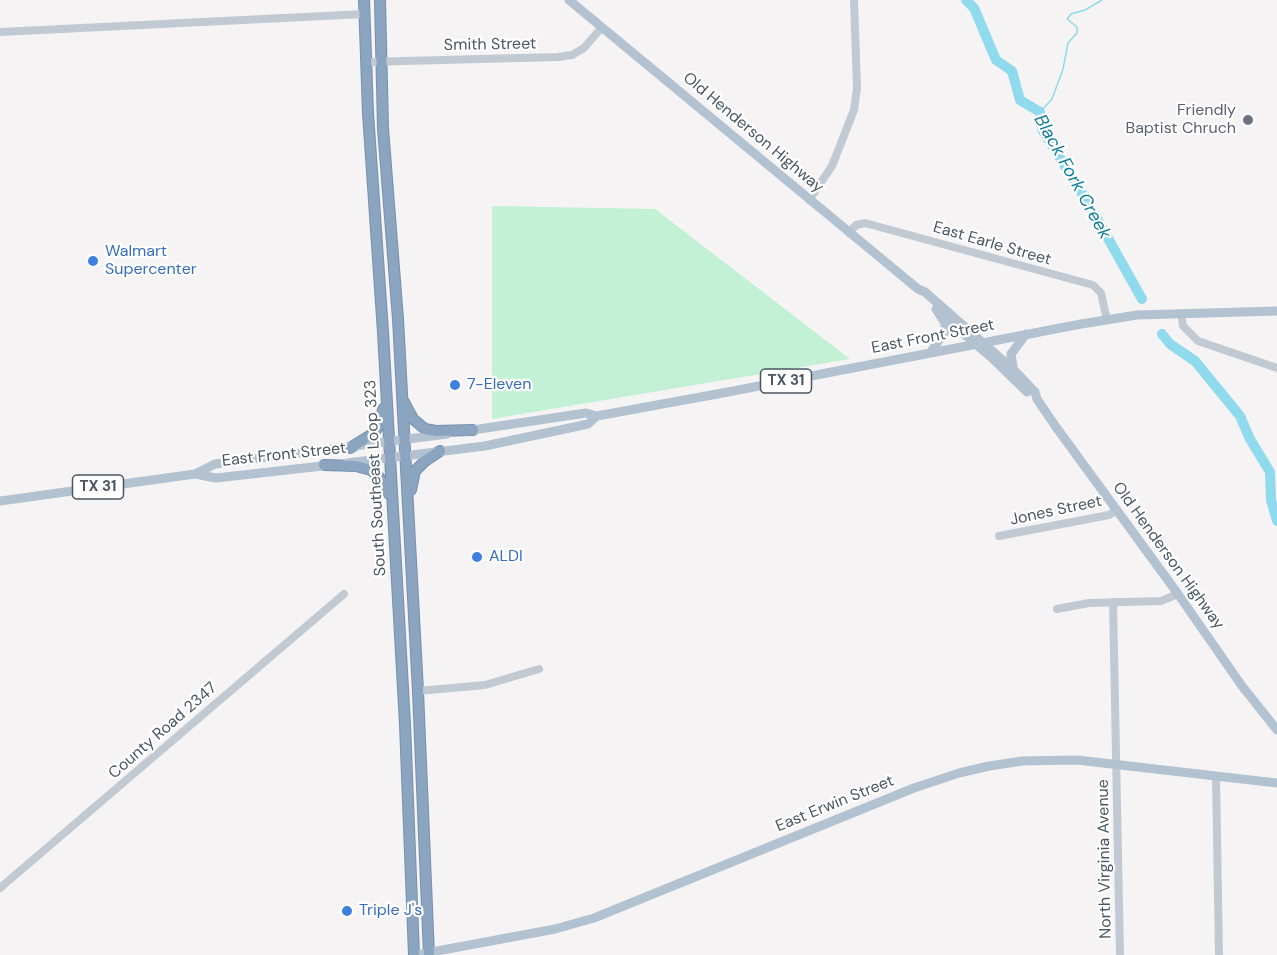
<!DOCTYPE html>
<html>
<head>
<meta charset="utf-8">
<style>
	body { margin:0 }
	canvas { display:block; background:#f5f3f3 }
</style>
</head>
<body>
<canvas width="1277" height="955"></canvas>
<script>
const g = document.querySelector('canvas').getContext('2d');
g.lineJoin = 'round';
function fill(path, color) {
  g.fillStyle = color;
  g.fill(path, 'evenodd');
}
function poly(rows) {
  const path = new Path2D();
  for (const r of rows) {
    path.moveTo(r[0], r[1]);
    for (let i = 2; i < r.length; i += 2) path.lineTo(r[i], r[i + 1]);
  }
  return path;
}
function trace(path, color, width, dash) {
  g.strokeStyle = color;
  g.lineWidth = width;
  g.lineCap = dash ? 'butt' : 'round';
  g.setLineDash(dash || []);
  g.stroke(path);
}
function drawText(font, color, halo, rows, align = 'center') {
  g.font = font + ' "DM Sans",sans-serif';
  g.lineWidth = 4.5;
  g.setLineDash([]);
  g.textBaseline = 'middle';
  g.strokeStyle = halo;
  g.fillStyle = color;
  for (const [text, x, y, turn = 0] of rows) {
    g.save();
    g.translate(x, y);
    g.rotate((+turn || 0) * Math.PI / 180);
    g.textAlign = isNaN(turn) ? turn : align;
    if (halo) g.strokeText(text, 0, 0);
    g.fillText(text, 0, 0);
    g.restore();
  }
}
fill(poly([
	[492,206,655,209,850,359,492,419]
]), '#c3f1d5');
trace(poly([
	[1040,112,1052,99,1063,69,1068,43,1077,33,1077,27,1067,19,1071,14,1085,10,1102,0]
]), '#90daee', 1.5);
trace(poly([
	[966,0,974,8,996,60,1012,71,1020,100,1040,112,1042,129,1091,208,1142,299],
	[1162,334,1170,344,1195,361,1240,416,1250,439,1270,472,1271,500,1277,521]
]), '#90daee', 10);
const highway = poly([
	[364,0,368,113,383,332,405,724,414,955],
	[380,0,383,128,398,319,418,691,429,955],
	[404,402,413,419,425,429,436,431,473,430],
	[350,448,374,433,380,424,383,409],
	[324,465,356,466,371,470,379,477,389,494],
	[411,490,415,471,425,461,440,451]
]);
trace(highway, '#7690ad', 12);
trace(poly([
	[0,32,364,14],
	[366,62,558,57,572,55,584,48,602,27],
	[809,200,832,166,854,110,857,88,854,0],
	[849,233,856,225,865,223,1093,285,1101,293,1107,320],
	[1181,313,1183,326,1198,341,1277,368],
	[999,536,1109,515,1117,510],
	[1113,602,1120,955],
	[1057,609,1089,603,1161,601,1178,594],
	[418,691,485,685,539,669],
	[1216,776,1219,955],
	[0,888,344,594]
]), '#c1cad2', 8);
trace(poly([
	[569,0,918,289,925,292,1016,372,1035,392,1037,399,1056,427,1178,594,1242,686,1277,730],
	[944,317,992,358,1027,392],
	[930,353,945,332,945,323,936,309],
	[1013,367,1011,354,1026,334],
	[466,431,586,413,597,416,728,392,1081,324,1137,315,1277,311],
	[347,463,485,446,588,424,597,416],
	[195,474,215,464,447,434],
	[0,501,195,474,216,478,331,465],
	[416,955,555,929,594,918,914,788,959,773,989,766,1022,761,1077,760,1277,783]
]), '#b3c2d1', 9);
trace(highway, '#8ba5c1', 10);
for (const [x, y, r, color] of [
	[1248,120,6,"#6b7280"],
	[93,261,6,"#3f7fe0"],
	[455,385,6,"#3f7fe0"],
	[477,557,6,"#3f7fe0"],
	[347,911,6,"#3f7fe0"]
]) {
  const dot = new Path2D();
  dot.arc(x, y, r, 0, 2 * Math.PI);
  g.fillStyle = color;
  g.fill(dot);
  trace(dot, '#fff', 2);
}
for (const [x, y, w] of [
	[786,381,51],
	[98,487,51]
]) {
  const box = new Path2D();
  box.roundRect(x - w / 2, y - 12, w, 24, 4.5);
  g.fillStyle = '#fff';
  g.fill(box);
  trace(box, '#4a5661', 1.5);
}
drawText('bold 15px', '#4a5661', null, [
	["TX 31",786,381],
	["TX 31",98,487]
]);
drawText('16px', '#4a5661', '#fff', [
	["Smith Street",490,45,-1],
	["Old Henderson Highway",753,133,40],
	["East Earle Street",992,244,16],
	["East Front Street",933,337,-11],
	["East Front Street",284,455,-6],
	["South Southeast Loop 323",376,478,-93],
	["Jones Street",1056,511,-12],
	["Old Henderson Highway",1168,556,54],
	["County Road 2347",163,731,-41],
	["East Erwin Street",835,804,-22],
	["North Virginia Avenue",1105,859,-91]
]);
drawText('16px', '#5b616d', '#fff', [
	["Friendly",1236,111],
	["Baptist Chruch",1236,129]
], 'right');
drawText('16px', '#366cbe', '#fff', [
	["Walmart",105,252],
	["Supercenter",105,270],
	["7-Eleven",467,385],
	["ALDI",489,557],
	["Triple J's",359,911]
], 'left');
drawText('italic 18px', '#0c7c9b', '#fff', [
	["Black Fork Creek",1072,177,61]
]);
</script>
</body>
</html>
